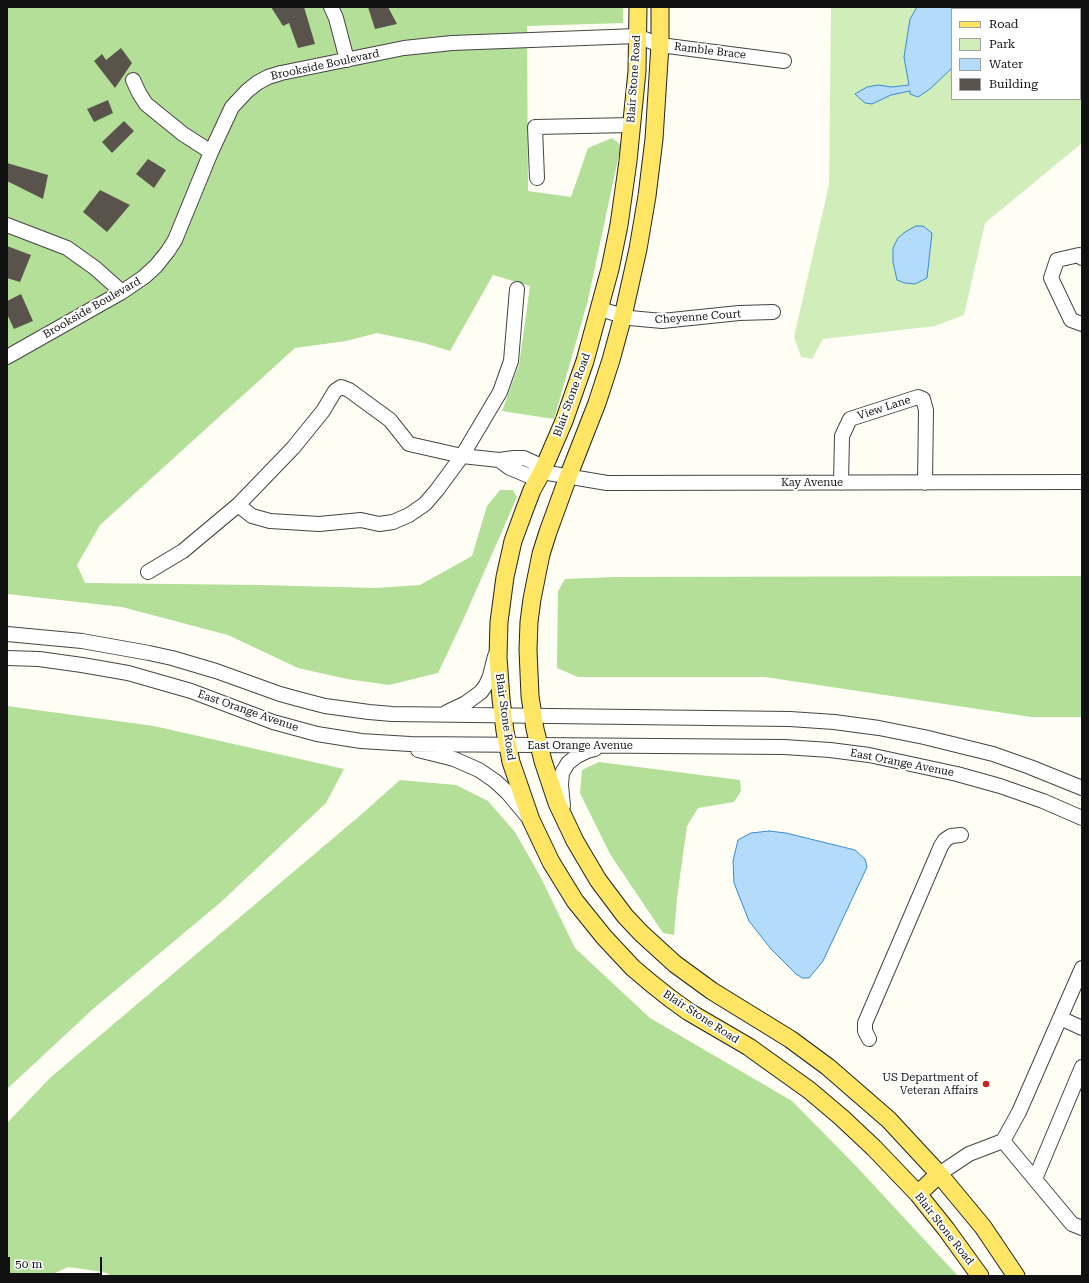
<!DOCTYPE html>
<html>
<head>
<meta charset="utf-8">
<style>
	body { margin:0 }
	#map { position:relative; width:1089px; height:1283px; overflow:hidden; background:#fffef4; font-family:"Roboto Serif",serif }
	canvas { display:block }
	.frame { position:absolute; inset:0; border:8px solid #111; pointer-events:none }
	.legend { position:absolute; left:951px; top:8px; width:130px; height:92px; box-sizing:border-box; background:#fff; border:1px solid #a0a0a0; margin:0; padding:5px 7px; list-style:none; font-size:12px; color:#111 }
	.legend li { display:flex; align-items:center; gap:8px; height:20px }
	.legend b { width:20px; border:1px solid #a0a0a0 }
	.scale { position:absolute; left:8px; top:1257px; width:94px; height:18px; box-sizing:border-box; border:2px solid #111; border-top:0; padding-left:5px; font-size:12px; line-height:14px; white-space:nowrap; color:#111; -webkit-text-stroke:3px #fff; paint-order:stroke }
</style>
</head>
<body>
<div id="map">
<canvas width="1089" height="1283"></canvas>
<div class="frame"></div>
<ul class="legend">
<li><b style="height:5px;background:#ffe564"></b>Road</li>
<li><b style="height:11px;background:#d1edba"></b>Park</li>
<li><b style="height:11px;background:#b5dbfa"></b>Water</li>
<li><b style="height:11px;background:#5a534c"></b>Building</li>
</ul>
<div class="scale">50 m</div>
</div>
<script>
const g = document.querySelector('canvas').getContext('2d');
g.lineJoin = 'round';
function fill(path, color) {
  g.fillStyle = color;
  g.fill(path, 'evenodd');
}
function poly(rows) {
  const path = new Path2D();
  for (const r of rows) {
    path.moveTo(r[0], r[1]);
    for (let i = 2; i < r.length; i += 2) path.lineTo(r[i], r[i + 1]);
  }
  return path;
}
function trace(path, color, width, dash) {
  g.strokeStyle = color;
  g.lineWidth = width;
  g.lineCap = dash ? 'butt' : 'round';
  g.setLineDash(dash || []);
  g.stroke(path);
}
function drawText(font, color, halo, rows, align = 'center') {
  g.font = font + ' "Roboto Serif",serif';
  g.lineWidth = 4;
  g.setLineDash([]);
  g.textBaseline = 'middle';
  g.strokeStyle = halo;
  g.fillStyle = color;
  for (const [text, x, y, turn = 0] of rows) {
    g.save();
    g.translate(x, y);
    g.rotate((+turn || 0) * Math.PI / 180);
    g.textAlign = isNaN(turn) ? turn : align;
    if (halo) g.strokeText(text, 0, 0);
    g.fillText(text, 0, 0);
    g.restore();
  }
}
fill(poly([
	[831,7,1082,7,1082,143,985,223,964,315,935,326,823,339,812,359,801,357,794,337,829,185],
	[952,9,1080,9,1080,99,952,99]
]), '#d1edba');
fill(poly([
	[7,7,623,7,623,23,527,26,528,191,571,197,588,148,612,138,621,145,588,300,554,419,502,411,519,365,530,286,493,275,450,351,424,343,377,333,346,341,295,348,100,525,77,565,85,583,260,585,376,588,420,585,472,556,487,506,500,490,513,490,517,497,464,618,438,673,389,685,347,679,298,668,228,635,122,607,7,594],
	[1082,576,1082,717,1031,717,765,677,578,677,557,668,558,591,565,579,615,577],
	[7,706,154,726,344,769,326,803,221,902,93,1009,7,1089],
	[599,762,740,780,741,791,734,802,698,808,687,826,677,898,674,935,663,933,610,854,580,793,582,770],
	[400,780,456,785,488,801,515,832,540,876,575,948,650,1018,792,1101,856,1166,958,1276,112,1276,104,1272,68,1267,49,1276,7,1276,7,1123,51,1077,363,813]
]), '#b3df98');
const water = poly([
	[917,7,1082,7,1082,29,1080,30,1080,9,952,9,952,68,930,89,918,97,910,94,910,91,891,95,872,104,865,103,855,94,867,87,878,85,892,87,909,85,904,57,910,19,917,7],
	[916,226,923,226,932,233,927,278,915,284,905,283,897,280,893,262,893,248,898,238,905,232,916,226],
	[769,831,786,833,855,850,865,859,867,867,823,961,809,978,802,978,795,973,771,949,749,921,734,883,733,861,738,840,751,833,769,831]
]);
fill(water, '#b5dbfa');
trace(water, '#378ad6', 1);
fill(poly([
	[271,7,304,7,315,44,298,48,289,23,283,26],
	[368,7,388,7,397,24,375,29],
	[121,48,132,63,115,88,94,61,102,54,106,60],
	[108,100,113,113,94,122,87,109],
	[124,121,134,131,112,153,102,142],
	[148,159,166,170,154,188,136,174],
	[7,163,48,175,43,199,7,181],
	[100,190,130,205,107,232,83,212],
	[7,246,31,255,20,282,7,278],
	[21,294,33,321,14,329,7,314,7,301]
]), '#5a534c');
const minor = poly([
	[331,7,336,18,347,60],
	[133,80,139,93,146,104,183,134,211,152],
	[537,178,535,127,631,125],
	[7,225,67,248,95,268,122,292],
	[1082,258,1079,255,1057,260,1051,278,1071,320,1082,324],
	[600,309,630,318,662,321,739,313,773,312],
	[7,357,122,292,144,277,156,266,168,251,175,240,211,152,232,107,247,91,257,83,268,77,281,73,404,48,452,43,637,36,660,45,784,61],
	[499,460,510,468,529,476,542,472,607,483,1082,482],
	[841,483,842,436,850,419,918,397,923,399,926,410,925,483],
	[238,505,252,516,270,521,319,524,361,520,379,524,393,522,409,515,425,504,437,490,462,456,500,392,511,361,517,289],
	[148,572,183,551,238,505,293,448,323,411,335,391,341,387,349,390,390,420,409,444,462,456,499,460,514,458,524,458,537,464,542,472],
	[7,634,82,641,149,653,172,658,216,671,280,694,302,700,325,706,369,712,392,714,790,719,834,722,879,728,924,737,993,754,1030,767,1082,788],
	[7,658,39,659,82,665,128,673,191,691,273,722,317,734,361,741,410,744,784,747,830,750,869,755,957,774,1000,786,1043,801,1082,818],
	[447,712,466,703,481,692,486,685,490,676,495,656],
	[418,750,454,759,479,770,495,781,507,792,527,816],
	[563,806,561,785,562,773,568,763,577,756,587,751,595,749],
	[1060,1018,1082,1028],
	[869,1039,865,1031,865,1023,941,846,945,840,951,836,961,835],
	[1003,1141,1072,1224,1082,1228],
	[939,1174,969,1154,1003,1141,1019,1112,1082,968],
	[1035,1179,1082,1067]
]);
const major = poly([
	[638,7,637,71,628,161,619,225,610,269,585,361,564,421,542,472,532,490,524,511,513,541,505,577,499,622,498,657,501,699,505,731,511,762,531,820,551,862,575,901,604,937,633,968,652,984,671,999,689,1012,749,1047,767,1060,809,1090,841,1117,874,1148,918,1194,946,1229,980,1276],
	[660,7,660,45,654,139,647,196,638,249,623,316,611,360,597,403,568,477,548,532,541,554,532,599,529,622,528,650,530,696,535,729,543,761,557,803,575,841,598,880,625,916,641,933,675,964,712,991,790,1039,828,1067,889,1120,939,1174,983,1227,1016,1276],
	[918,1194,939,1174]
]);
trace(minor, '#444', 16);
trace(major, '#222', 19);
trace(minor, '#fff', 14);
trace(major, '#ffe564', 17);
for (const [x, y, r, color] of [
	[986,1084,4,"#cc231e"]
]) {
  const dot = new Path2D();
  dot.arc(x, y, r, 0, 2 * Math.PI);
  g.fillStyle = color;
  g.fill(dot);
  trace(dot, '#fff', 1.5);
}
drawText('11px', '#111', '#fff', [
	["Ramble Brace",710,51,7],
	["Brookside Boulevard",325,65,-12],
	["Blair Stone Road",634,79,-86],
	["Brookside Boulevard",92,308,-30],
	["Cheyenne Court",698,317,-4],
	["Blair Stone Road",572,395,-70],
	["View Lane",884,408,-18],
	["Kay Avenue",812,483],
	["East Orange Avenue",248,711,19],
	["Blair Stone Road",505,717,82],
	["East Orange Avenue",580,746],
	["East Orange Avenue",902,763,11],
	["Blair Stone Road",701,1017,33],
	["Blair Stone Road",944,1229,52]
]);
drawText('11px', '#111', '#fff', [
	["US Department of",978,1078],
	["Veteran Affairs",978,1091]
], 'right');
</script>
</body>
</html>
